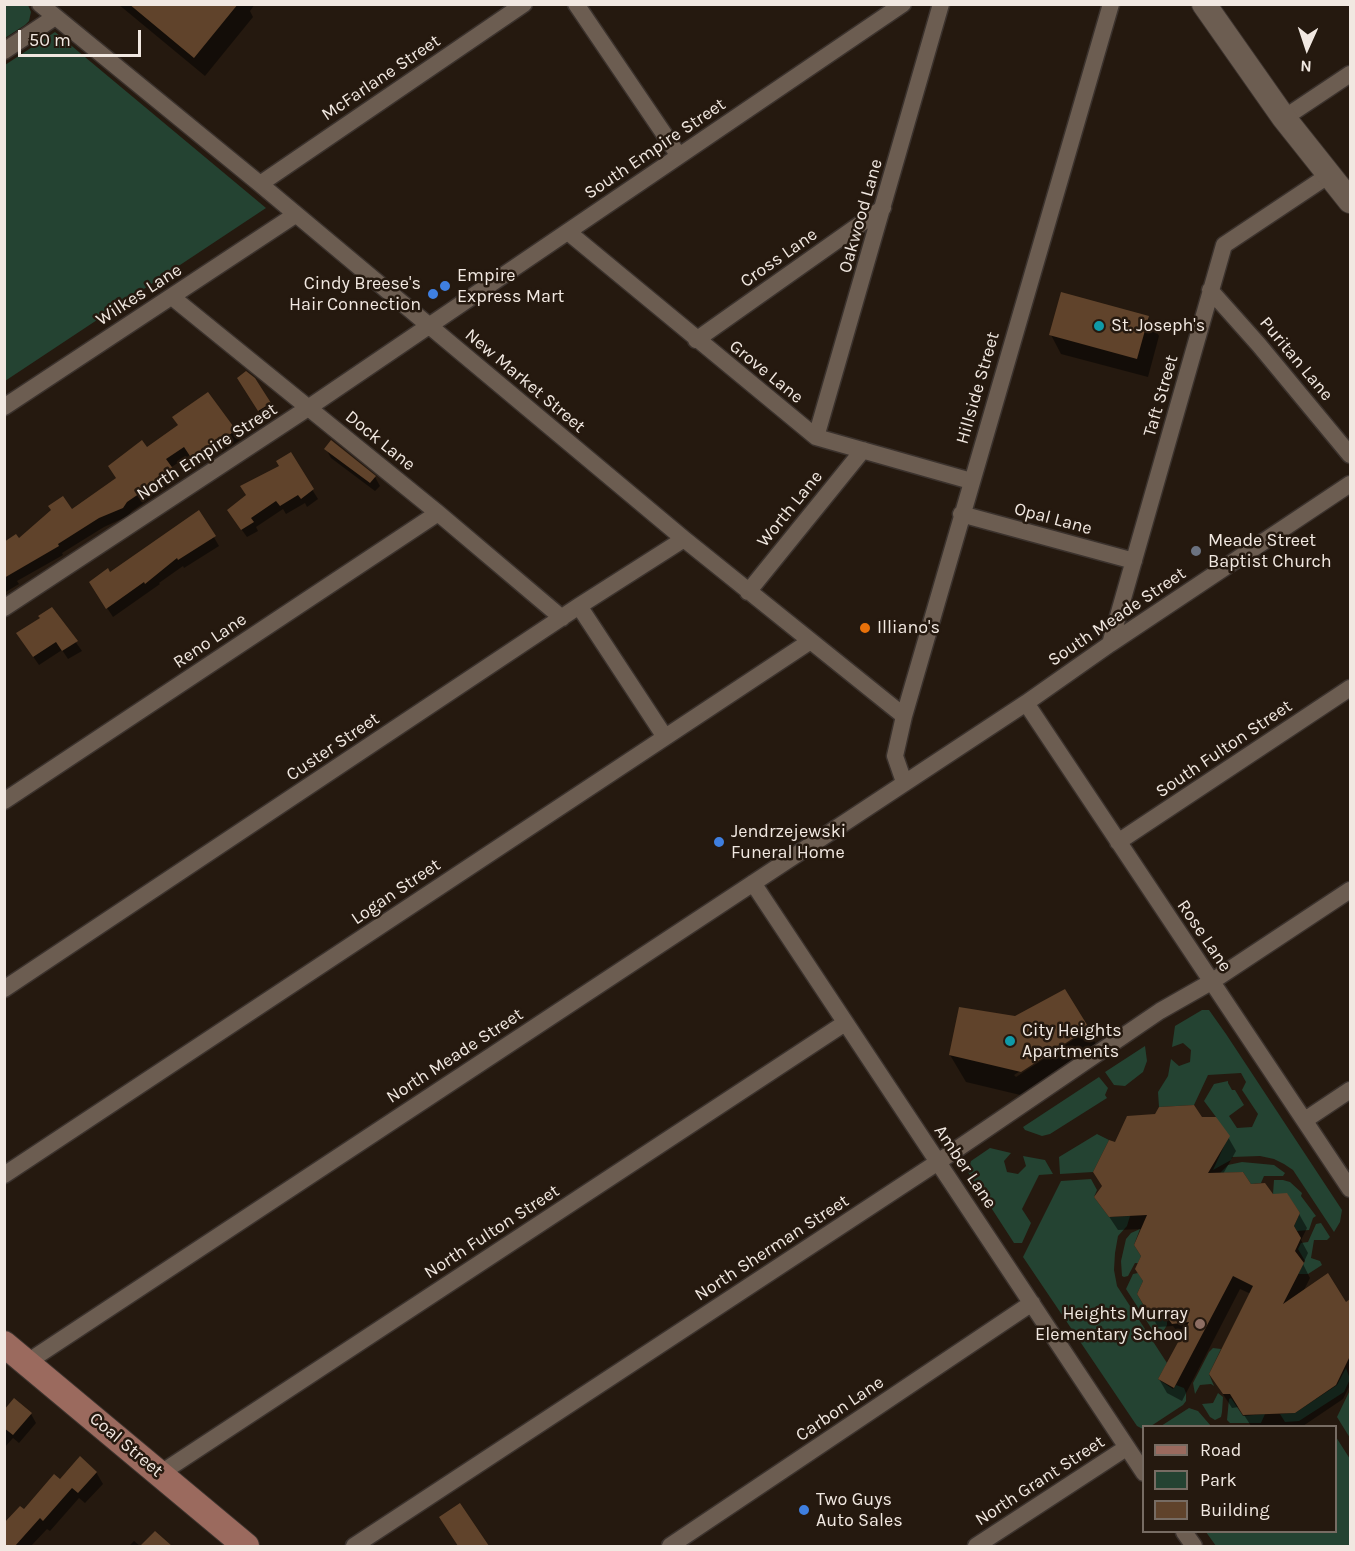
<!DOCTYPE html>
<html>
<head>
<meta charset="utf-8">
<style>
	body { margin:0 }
	#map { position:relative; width:1355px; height:1551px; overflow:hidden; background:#25190f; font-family:Karla,sans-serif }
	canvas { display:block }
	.frame { position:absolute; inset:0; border:6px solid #f1e8e1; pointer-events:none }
	.legend { position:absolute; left:1142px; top:1425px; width:195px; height:108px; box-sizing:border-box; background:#25190f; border:2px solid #776c63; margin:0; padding:8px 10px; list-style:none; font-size:18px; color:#f1e8e1 }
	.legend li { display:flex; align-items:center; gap:12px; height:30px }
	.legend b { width:30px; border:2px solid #776c63 }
	.north { position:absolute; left:1277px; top:18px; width:60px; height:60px; -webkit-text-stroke:4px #25190f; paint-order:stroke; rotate:183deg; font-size:16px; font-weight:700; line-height:24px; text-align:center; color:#f1e8e1 }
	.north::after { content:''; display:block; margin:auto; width:21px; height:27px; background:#f1e8e1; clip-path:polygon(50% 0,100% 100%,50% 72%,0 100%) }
	.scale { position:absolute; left:18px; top:30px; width:123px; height:27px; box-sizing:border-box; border:3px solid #f1e8e1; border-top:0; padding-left:8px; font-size:18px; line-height:21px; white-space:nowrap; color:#f1e8e1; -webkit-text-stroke:4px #25190f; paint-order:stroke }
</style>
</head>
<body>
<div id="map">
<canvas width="1355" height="1551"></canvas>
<div class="frame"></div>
<ul class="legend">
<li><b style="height:8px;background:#9b6a5e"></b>Road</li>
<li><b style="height:16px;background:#244332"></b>Park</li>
<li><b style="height:16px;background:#60432b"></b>Building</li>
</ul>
<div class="north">N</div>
<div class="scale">50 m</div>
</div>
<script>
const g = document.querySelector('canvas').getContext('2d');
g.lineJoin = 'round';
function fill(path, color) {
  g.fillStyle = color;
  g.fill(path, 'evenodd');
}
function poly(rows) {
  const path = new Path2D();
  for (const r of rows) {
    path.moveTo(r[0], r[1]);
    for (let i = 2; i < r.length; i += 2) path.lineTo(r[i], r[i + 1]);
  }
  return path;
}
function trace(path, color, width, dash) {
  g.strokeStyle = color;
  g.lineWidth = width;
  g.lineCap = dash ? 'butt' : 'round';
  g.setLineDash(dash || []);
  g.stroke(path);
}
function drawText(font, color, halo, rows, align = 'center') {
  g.font = font + ' Karla,sans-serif';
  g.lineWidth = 5;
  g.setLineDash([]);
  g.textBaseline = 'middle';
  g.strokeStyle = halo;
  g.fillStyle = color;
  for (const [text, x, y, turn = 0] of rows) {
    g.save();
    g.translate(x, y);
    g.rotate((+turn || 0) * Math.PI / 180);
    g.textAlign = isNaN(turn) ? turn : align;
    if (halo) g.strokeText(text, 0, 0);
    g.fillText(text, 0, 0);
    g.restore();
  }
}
fill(poly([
	[5,4,28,5,31,12,29,21,25,25,5,38],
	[55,32,266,208,5,381,5,65],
	[1202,1010,1209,1010,1226,1034,1342,1210,1340,1222,1334,1232,1293,1170,1284,1164,1274,1159,1260,1156,1232,1157,1231,1160,1213,1170,1225,1144,1216,1117,1204,1101,1214,1084,1228,1081,1228,1083,1232,1090,1235,1090,1244,1105,1229,1116,1237,1128,1252,1127,1258,1114,1242,1090,1246,1082,1241,1073,1208,1075,1194,1105,1159,1107,1158,1092,1168,1076,1171,1059,1179,1066,1190,1062,1191,1050,1183,1043,1172,1047,1175,1026],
	[1145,1046,1147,1061,1143,1072,1125,1086,1114,1085,1105,1072],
	[1099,1077,1108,1088,1105,1095,1107,1098,1050,1134,1042,1136,1025,1130,1023,1127],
	[1097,1134,1109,1140,1093,1172,1060,1174,1059,1157],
	[990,1148,1011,1153,1004,1161,1007,1172,1018,1174,1026,1166,1023,1156,1045,1160,1053,1174,1039,1175,1022,1209,1031,1223,1022,1243,1014,1243,968,1172,971,1161],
	[1242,1162,1274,1165,1285,1173,1283,1176,1264,1176,1261,1183,1251,1184,1243,1172,1220,1173,1228,1165],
	[1091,1179,1097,1190,1094,1197,1109,1217,1130,1216,1127,1226,1118,1236,1115,1253,1114,1270,1117,1286,1167,1363,1158,1379,1173,1389,1176,1385,1184,1388,1186,1393,1186,1401,1183,1405,1151,1426,1144,1426,1143,1429,1137,1426,1023,1257,1061,1181],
	[1274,1180,1283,1180,1290,1182,1302,1193,1301,1196,1316,1216,1313,1218,1309,1230,1297,1231,1294,1226,1300,1213,1287,1194,1273,1194],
	[1321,1223,1330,1237,1327,1240,1314,1240,1311,1258,1320,1261,1322,1265,1308,1274,1298,1274,1305,1261,1298,1249,1301,1243,1308,1242,1316,1224],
	[1140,1229,1134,1245,1141,1256,1138,1263,1135,1263,1128,1276,1124,1277,1122,1276,1121,1261,1126,1239,1131,1233],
	[1138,1273,1143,1281,1137,1294,1148,1313,1164,1313,1167,1321,1167,1325,1160,1337,1157,1337,1126,1289,1133,1274],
	[1213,1348,1221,1349,1209,1374,1214,1386,1211,1384,1200,1385,1195,1394,1193,1383,1209,1352],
	[1346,1368,1350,1379,1344,1392,1299,1421,1285,1422,1280,1414,1295,1413,1337,1385],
	[1350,1390,1350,1438,1337,1417],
	[1218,1393,1223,1397,1222,1412,1221,1417,1215,1420,1210,1417,1202,1404,1213,1403],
	[1231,1398,1243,1416,1265,1414,1261,1423,1230,1423,1227,1420,1229,1399],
	[1189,1408,1198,1411,1211,1426,1161,1426],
	[1336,1437,1350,1459,1350,1546,1216,1546,1206,1532,1336,1532]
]), '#244332');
fill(poly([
	[118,4,255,4,250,11,253,17,205,76],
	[1148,317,1159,336,1148,377,1061,354,1051,335],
	[244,387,270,403,275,412,264,419],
	[208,394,240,440,222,452,220,450,198,466,190,455,170,468,177,480,132,511,128,516,104,527,62,553,63,555,17,581,19,584,4,593,4,544,19,540,71,511,116,480,147,449,179,426],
	[326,449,375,477,380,486,375,491,331,458],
	[290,454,318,499,307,507,305,503,286,514,283,509,256,527,258,531,247,537,234,519,248,496,281,466],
	[199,512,219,546,184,568,183,566,159,583,160,584,113,617,96,591,109,574],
	[52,609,82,651,68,659,62,650,39,665,23,642],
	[1087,1028,1014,1075,1016,1077,1088,1030,1103,1056,1037,1099,966,1082,950,1055],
	[1201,1119,1228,1137,1236,1151,1223,1174,1272,1196,1299,1214,1307,1228,1301,1240,1308,1253,1303,1264,1310,1278,1303,1292,1346,1304,1350,1301,1350,1385,1343,1399,1303,1426,1251,1426,1239,1407,1232,1408,1219,1388,1251,1294,1240,1289,1182,1401,1167,1393,1159,1379,1182,1338,1173,1326,1158,1327,1139,1294,1144,1282,1142,1229,1118,1230,1096,1197,1103,1187,1115,1144],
	[4,1412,31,1414,36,1423,19,1443,13,1438,4,1448],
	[96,1472,103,1484,85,1503,79,1498,50,1531,47,1529,31,1546,4,1546,4,1533,24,1511,60,1481],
	[134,1541,140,1546,129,1546]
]), '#0007');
fill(poly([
	[129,4,238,4,194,58],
	[1061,292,1149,316,1137,359,1049,335],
	[246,371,255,378,271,403,258,411,237,378],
	[208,392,236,430,216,444,214,442,192,459,184,447,166,459,174,470,127,502,123,508,99,518,58,544,59,546,4,578,4,542,16,534,19,538,51,510,48,506,63,496,72,509,116,478,108,466,142,440,147,447,178,425,172,417],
	[331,440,376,476,370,483,324,449],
	[291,452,314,489,301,499,298,495,280,506,276,501,251,518,254,522,241,530,227,510,246,495,240,486,279,466,276,461],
	[199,510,216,536,178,560,177,558,145,584,144,582,106,609,89,582,108,568,110,572],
	[52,607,78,641,62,651,56,642,33,657,16,633,40,618,38,616],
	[1065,989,1089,1028,1021,1072,949,1055,959,1007,1015,1016],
	[1194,1105,1202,1117,1216,1117,1230,1136,1208,1173,1243,1172,1251,1184,1265,1183,1273,1194,1287,1193,1300,1213,1294,1226,1301,1238,1295,1251,1304,1263,1283,1304,1328,1273,1346,1302,1350,1299,1350,1356,1336,1385,1295,1413,1243,1415,1230,1394,1223,1394,1209,1374,1253,1286,1233,1276,1174,1388,1158,1379,1189,1322,1172,1324,1164,1313,1149,1314,1137,1294,1143,1281,1135,1269,1141,1256,1134,1245,1147,1215,1109,1217,1094,1197,1102,1186,1093,1172,1109,1140,1115,1142,1127,1116,1155,1114,1159,1107],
	[14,1398,32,1413,13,1435,4,1428,4,1410],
	[80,1456,97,1472,78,1493,72,1488,43,1521,40,1518,15,1546,4,1546,4,1523,20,1506,24,1509,54,1474,60,1479],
	[460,1503,489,1546,458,1546,439,1517],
	[155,1531,172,1546,140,1546]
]), '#60432b');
const minor = poly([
	[40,4,260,184,684,539,904,716],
	[576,4,679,156],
	[4,51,55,17],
	[1284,118,1350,74],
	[260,184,524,4],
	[568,232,816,437,971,481],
	[1210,290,1259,345,1350,455],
	[172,297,438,513,562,618],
	[696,340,883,208],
	[4,407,295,215],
	[816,437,941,4],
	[961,514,1134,561],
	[748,592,863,450],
	[579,606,665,737],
	[4,608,308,408,903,4],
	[1110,644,1224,245,1329,175],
	[1026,703,1350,1189],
	[904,782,895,756,904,716,1111,4],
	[4,801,438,513],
	[1118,842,1350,688],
	[753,883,1144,1473],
	[4,989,579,606,684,539],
	[1305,1120,1350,1090],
	[4,1175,809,642],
	[26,1363,1026,703,1110,644,1350,484],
	[161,1473,845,1023],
	[1184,1532,1194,1546],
	[354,1546,938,1162,1160,1011,1211,982,1350,890],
	[670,1546,1032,1303],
	[976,1546,1126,1448]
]);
const secondary = poly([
	[1204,4,1284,118,1350,201]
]);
const primary = poly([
	[4,1344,246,1546]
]);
trace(minor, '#3b322d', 19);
trace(secondary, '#3b322d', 26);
trace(primary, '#3b322d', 28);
trace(minor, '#6c5d51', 16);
trace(secondary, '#6c5d51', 24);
trace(primary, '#9b6a5e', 26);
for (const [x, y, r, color] of [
	[445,286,6,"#3f7fe0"],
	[433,294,6,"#3f7fe0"],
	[1099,326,6,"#0f9aa8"],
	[1196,551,6,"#6b7280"],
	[865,628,6,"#e8710a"],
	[719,842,6,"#3f7fe0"],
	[1010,1041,6,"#0f9aa8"],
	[1200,1324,6,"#8d6e63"],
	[804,1510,6,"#3f7fe0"]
]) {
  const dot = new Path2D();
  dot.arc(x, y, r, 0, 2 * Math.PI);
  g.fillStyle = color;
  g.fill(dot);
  trace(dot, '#25190f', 2);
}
drawText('18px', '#f1e8e1', '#25190f', [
	["McFarlane Street",381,78,-34],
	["South Empire Street",655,149,-34],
	["Oakwood Lane",861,216,-74],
	["Cross Lane",779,258,-35],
	["Wilkes Lane",139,295,-33],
	["Puritan Lane",1296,359,50],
	["Grove Lane",766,372,39],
	["New Market Street",525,381,40],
	["Hillside Street",978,388,-74],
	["Taft Street",1161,396,-74],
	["Dock Lane",380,441,39],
	["North Empire Street",207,452,-33],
	["Worth Lane",790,509,-51],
	["Opal Lane",1053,519,15],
	["South Meade Street",1117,617,-34],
	["Reno Lane",210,641,-34],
	["Custer Street",333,747,-34],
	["South Fulton Street",1224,749,-34],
	["Logan Street",396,892,-34],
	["Rose Lane",1204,936,56],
	["North Meade Street",455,1056,-33],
	["Amber Lane",965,1167,56],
	["North Fulton Street",492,1232,-33],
	["North Sherman Street",772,1248,-33],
	["Carbon Lane",840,1409,-34],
	["Coal Street",126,1445,40],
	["North Grant Street",1040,1481,-33]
]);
drawText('18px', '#f1e8e1', '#25190f', [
	["Empire",457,276],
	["Express Mart",457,297],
	["Cindy Breese's",421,284,"right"],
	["Hair Connection",421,305,"right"],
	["St. Joseph's",1111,326],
	["Meade Street",1208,541],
	["Baptist Church",1208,562],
	["Illiano's",877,628],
	["Jendrzejewski",731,832],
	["Funeral Home",731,853],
	["City Heights",1022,1031],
	["Apartments",1022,1052],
	["Heights Murray",1188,1314,"right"],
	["Elementary School",1188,1335,"right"],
	["Two Guys",816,1500],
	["Auto Sales",816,1521]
], 'left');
</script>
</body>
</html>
